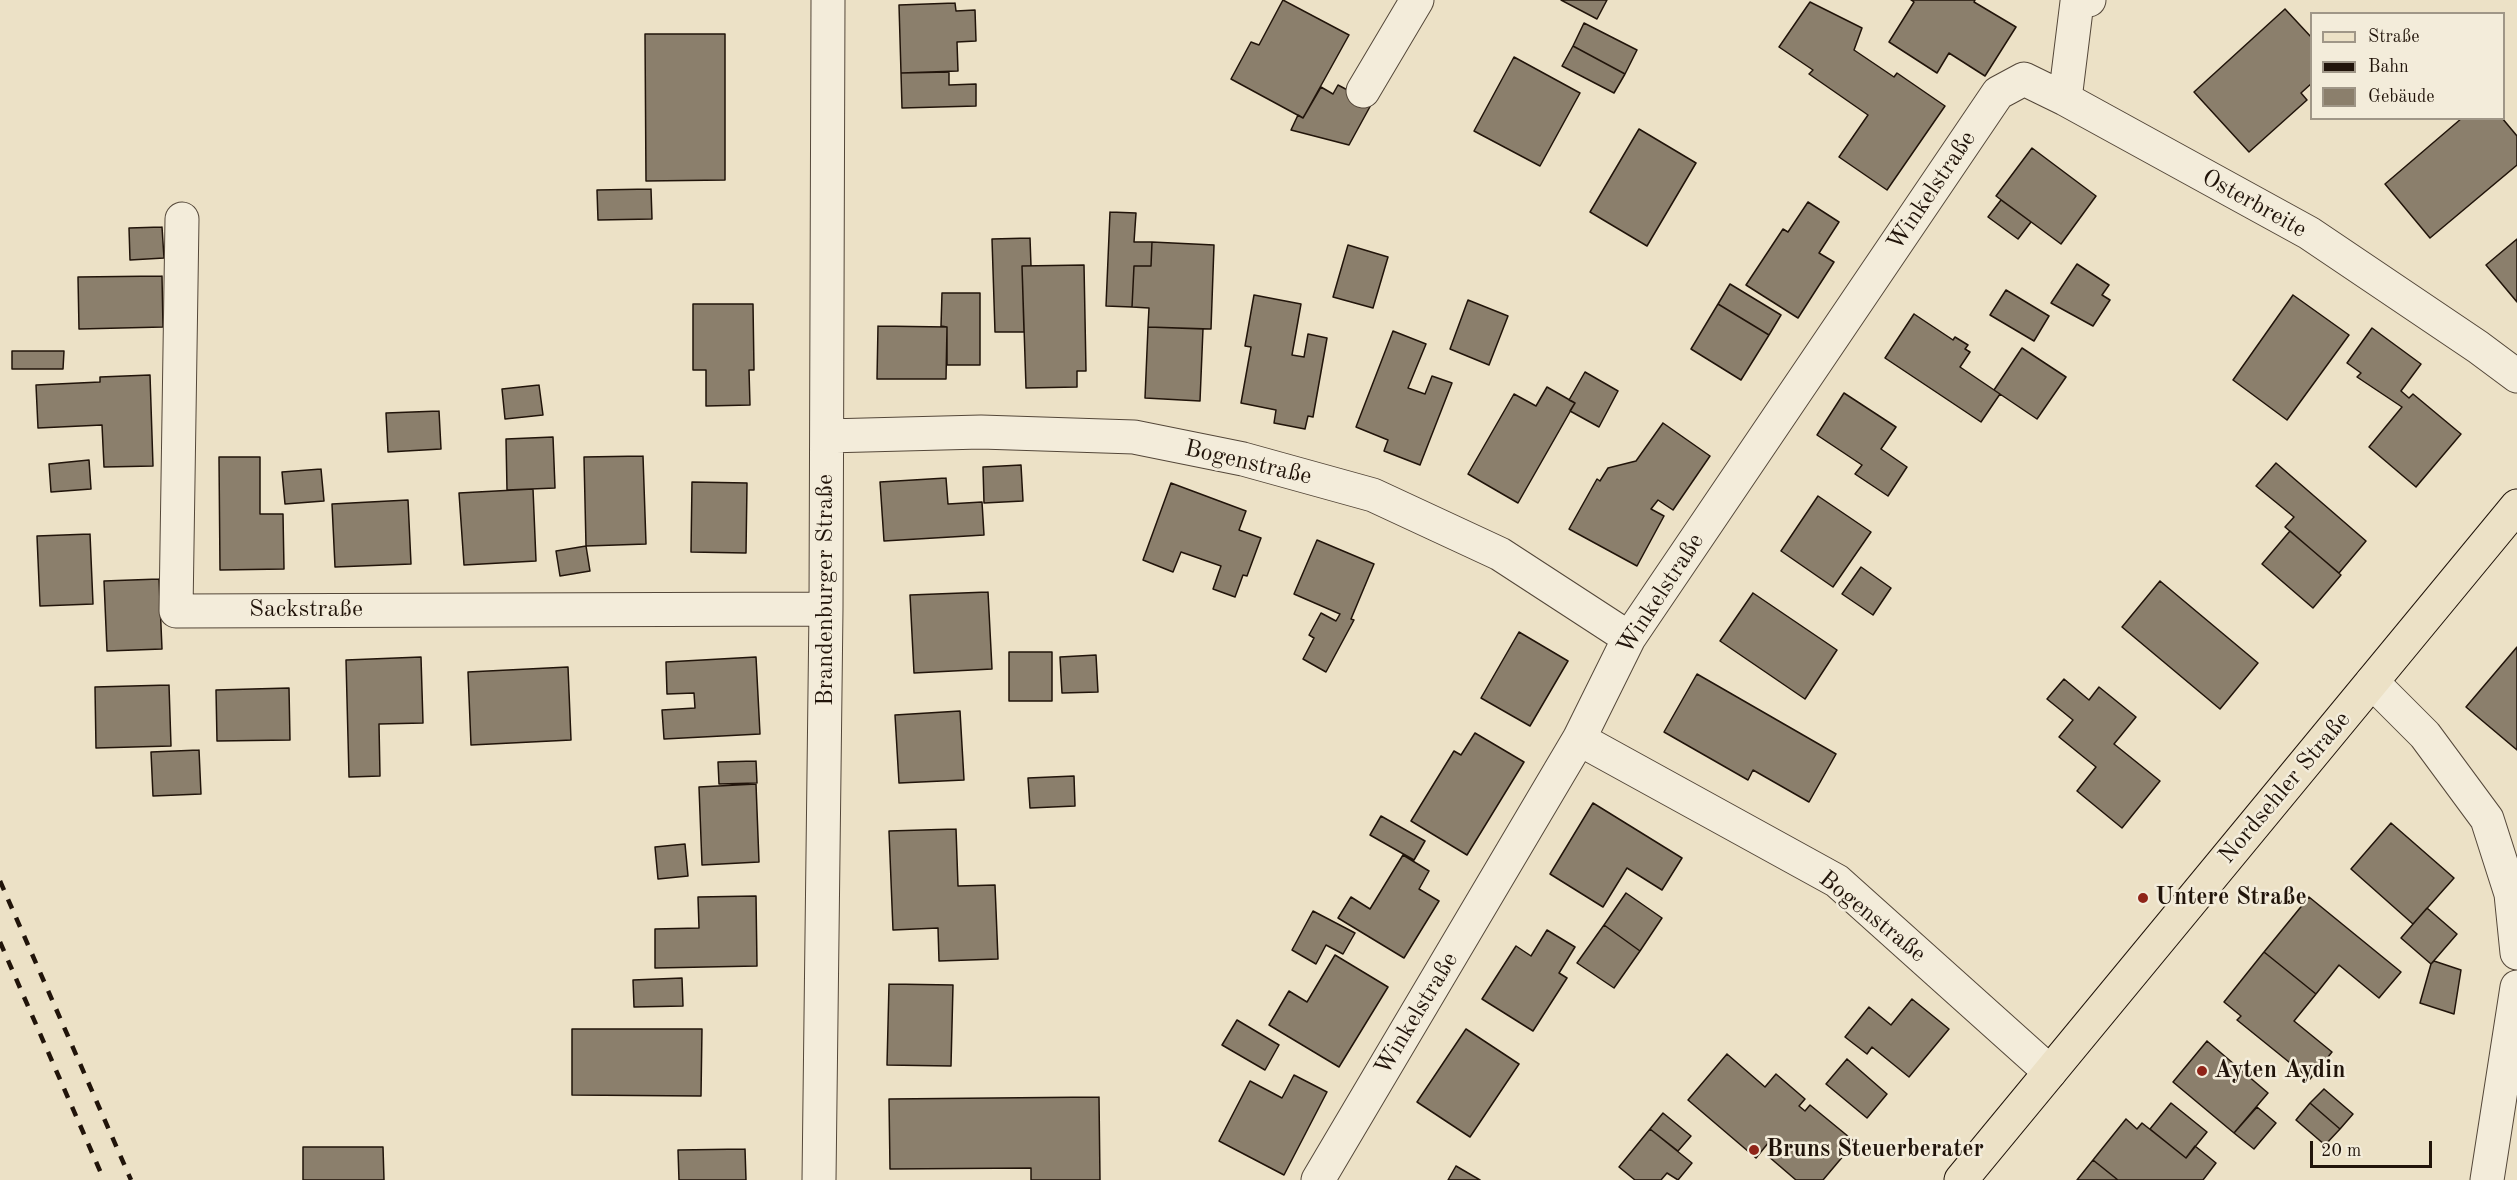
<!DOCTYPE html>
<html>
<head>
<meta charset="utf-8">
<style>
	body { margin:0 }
	#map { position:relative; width:2517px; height:1180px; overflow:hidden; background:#ece1c6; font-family:"Old Standard TT",serif }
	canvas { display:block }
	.legend { position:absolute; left:2310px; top:12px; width:195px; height:108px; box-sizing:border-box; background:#f3ecda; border:2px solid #9f9687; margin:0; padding:8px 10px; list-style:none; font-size:18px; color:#21140a }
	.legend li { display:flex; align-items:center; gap:12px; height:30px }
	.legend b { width:30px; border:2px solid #9f9687 }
	.scale { position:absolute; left:2310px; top:1141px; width:122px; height:27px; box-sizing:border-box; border:3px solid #21140a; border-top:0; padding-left:8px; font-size:18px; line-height:21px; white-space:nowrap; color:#21140a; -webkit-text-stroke:4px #f3ecda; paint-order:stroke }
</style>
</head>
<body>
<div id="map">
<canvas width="2517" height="1180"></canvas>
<ul class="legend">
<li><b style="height:8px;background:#ece1c6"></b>Straße</li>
<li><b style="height:8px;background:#21140a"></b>Bahn</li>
<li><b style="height:16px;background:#8b7f6c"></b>Gebäude</li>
</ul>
<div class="scale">20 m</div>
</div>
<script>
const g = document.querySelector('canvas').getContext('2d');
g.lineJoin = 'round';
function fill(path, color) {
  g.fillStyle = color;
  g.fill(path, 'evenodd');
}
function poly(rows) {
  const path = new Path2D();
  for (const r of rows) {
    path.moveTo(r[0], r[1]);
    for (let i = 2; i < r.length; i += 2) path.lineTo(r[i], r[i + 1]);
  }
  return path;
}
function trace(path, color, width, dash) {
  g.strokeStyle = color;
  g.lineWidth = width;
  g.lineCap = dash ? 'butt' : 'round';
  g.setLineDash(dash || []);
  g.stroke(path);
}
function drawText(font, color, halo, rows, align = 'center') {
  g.font = font + ' "Old Standard TT",serif';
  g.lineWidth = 5;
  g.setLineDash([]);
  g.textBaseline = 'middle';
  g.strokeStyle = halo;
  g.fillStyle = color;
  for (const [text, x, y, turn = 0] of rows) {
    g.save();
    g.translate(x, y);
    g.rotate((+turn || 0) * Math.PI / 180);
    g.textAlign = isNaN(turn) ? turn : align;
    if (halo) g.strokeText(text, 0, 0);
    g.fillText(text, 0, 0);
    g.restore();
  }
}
const building = poly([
	[1283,0,1349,35,1303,118,1231,79,1251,42,1259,45,1283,0],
	[1561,0,1607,0,1597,19,1561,0],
	[1911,0,1975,0,1974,2,2016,27,1985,76,1949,53,1937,73,1889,42,1914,2,1911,0],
	[1810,2,1862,28,1854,50,1894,77,1897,73,1945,106,1887,190,1839,157,1868,115,1809,74,1813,70,1779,47,1810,2],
	[955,3,956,11,975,10,976,41,957,42,958,71,901,73,899,5,955,3],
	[2285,9,2312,38,2312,83,2301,93,2307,100,2249,152,2194,92,2285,9],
	[1584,23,1637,50,1625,74,1573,46,1584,23],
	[645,34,725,34,725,180,646,181,645,34],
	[1573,46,1625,74,1614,93,1562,66,1573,46],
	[1514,57,1580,93,1540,166,1474,131,1514,57],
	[949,72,949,85,976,84,976,106,902,108,901,73,949,72],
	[1338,85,1372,103,1349,145,1291,130,1298,115,1303,118,1321,87,1333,94,1338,85],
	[2462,118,2502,118,2517,136,2517,165,2430,238,2385,184,2462,118],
	[1639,129,1696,163,1647,246,1590,212,1639,129],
	[2032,148,2096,196,2061,244,1996,196,2032,148],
	[651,189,652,219,598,220,597,190,651,189],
	[2001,200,2031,222,2018,239,1988,217,2001,200],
	[1808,202,1839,222,1819,253,1834,262,1798,318,1746,285,1783,229,1788,232,1808,202],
	[1110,212,1136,213,1134,242,1152,242,1151,266,1134,266,1132,307,1106,306,1110,212],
	[162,227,164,258,130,260,129,228,162,227],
	[1030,238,1031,266,1022,266,1024,332,995,332,992,239,1030,238],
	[2517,239,2517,302,2486,265,2517,239],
	[1152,242,1214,245,1211,329,1148,327,1149,308,1132,307,1134,266,1151,266,1152,242],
	[1348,245,1388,257,1373,308,1333,297,1348,245],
	[2077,264,2109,285,2102,295,2110,300,2093,326,2051,303,2077,264],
	[1084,265,1086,371,1077,371,1077,387,1026,388,1022,266,1084,265],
	[162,276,163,327,79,329,78,277,162,276],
	[1730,284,1781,315,1769,335,1718,304,1730,284],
	[2006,290,2049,316,2034,341,1990,315,2006,290],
	[942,293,980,293,980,365,947,365,947,327,941,326,942,293],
	[1254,295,1301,304,1292,355,1304,357,1308,334,1327,338,1313,417,1308,416,1305,429,1274,423,1276,410,1241,403,1251,347,1245,346,1254,295],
	[2293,295,2349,335,2287,420,2233,380,2293,295],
	[1468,300,1508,316,1489,365,1450,349,1468,300],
	[693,304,753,304,754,370,749,370,750,405,706,406,706,370,693,370,693,304],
	[1718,304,1769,335,1741,380,1691,349,1718,304],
	[1914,314,1953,340,1955,337,1968,345,1965,349,1970,352,1960,367,2000,394,1981,422,1885,358,1914,314],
	[878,326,947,327,946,379,877,379,878,326],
	[1148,327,1203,329,1200,401,1145,398,1148,327],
	[2372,328,2421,364,2401,391,2409,398,2413,394,2461,434,2416,487,2369,447,2402,407,2357,377,2361,373,2347,363,2372,328],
	[1393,331,1426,344,1408,388,1425,394,1432,376,1452,383,1420,465,1384,451,1388,440,1356,427,1393,331],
	[2022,348,2066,377,2037,419,1994,390,2022,348],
	[12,351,64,351,63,369,12,369,12,351],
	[1585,372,1618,391,1599,427,1570,411,1575,403,1569,400,1585,372],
	[150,375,153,466,104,467,102,425,38,428,36,385,100,382,100,377,150,375],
	[539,385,543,415,505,419,502,389,539,385],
	[1547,387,1575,403,1518,503,1468,474,1514,394,1536,406,1547,387],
	[1844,393,1896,427,1881,449,1907,467,1888,496,1855,474,1862,465,1817,435,1844,393],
	[439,411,441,449,388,452,386,413,439,411],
	[1663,423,1710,456,1673,510,1658,500,1651,509,1664,516,1637,566,1569,529,1597,479,1600,481,1608,468,1636,461,1663,423],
	[553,437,555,488,507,490,506,439,553,437],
	[643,456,646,544,586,546,584,457,643,456],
	[219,457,260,457,260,514,283,514,284,569,220,570,219,457],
	[89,460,91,489,51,492,49,464,89,460],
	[2276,463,2366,541,2339,573,2285,527,2294,517,2256,486,2276,463],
	[1021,465,1023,501,984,503,983,467,1021,465],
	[321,469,324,501,285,504,282,472,321,469],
	[946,478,948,504,982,502,984,535,884,541,880,482,946,478],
	[692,482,747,483,746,553,691,552,692,482],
	[1171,483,1246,511,1239,530,1261,538,1247,576,1243,575,1235,597,1213,589,1221,566,1181,552,1173,572,1143,560,1171,483],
	[533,489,536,561,464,565,459,493,533,489],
	[1818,496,1871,532,1833,587,1781,551,1818,496],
	[408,500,411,564,335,567,332,504,408,500],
	[2290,531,2341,575,2313,608,2262,564,2290,531],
	[90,534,93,604,40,606,37,536,90,534],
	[1317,540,1374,564,1351,619,1354,620,1326,672,1303,659,1314,638,1309,635,1321,613,1336,621,1340,614,1294,594,1317,540],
	[586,546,590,571,560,576,556,551,586,546],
	[1861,567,1891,588,1873,615,1842,594,1861,567],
	[159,579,162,649,107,651,104,581,159,579],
	[2160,581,2258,663,2220,709,2122,627,2160,581],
	[988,592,992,669,914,673,910,595,988,592],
	[1753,593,1837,650,1805,699,1720,641,1753,593],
	[1519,632,1568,661,1530,726,1481,698,1519,632],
	[2517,647,2517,750,2466,707,2517,647],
	[1009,652,1052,652,1052,701,1009,701,1009,652],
	[1096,655,1098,692,1062,693,1060,657,1096,655],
	[421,657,423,723,379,724,380,776,349,777,346,660,421,657],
	[756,657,760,734,664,739,662,710,695,708,694,693,667,694,666,662,756,657],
	[568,667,571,740,471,745,468,672,568,667],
	[1697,674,1836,754,1809,802,1753,770,1748,780,1664,732,1697,674],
	[2064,679,2089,700,2099,687,2136,717,2114,744,2160,781,2122,828,2077,791,2096,767,2059,737,2073,720,2047,699,2064,679],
	[169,685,171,746,96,748,95,687,169,685],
	[289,688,290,740,217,741,216,690,289,688],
	[960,711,964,780,899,783,895,715,960,711],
	[1475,733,1524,762,1467,855,1411,821,1454,751,1461,755,1475,733],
	[199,750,201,794,153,796,151,752,199,750],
	[756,761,757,783,719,784,718,762,756,761],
	[1074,776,1075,806,1030,808,1028,778,1074,776],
	[756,784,759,862,702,865,699,787,756,784],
	[1593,803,1682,858,1662,890,1627,868,1603,907,1550,874,1593,803],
	[1381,816,1425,841,1414,860,1370,835,1381,816],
	[2391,823,2454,878,2413,924,2351,869,2391,823],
	[956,829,958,886,995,885,998,959,939,961,938,928,893,930,889,831,956,829],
	[685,844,688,876,658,879,655,847,685,844],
	[1403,855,1429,871,1419,889,1439,901,1404,958,1338,918,1351,897,1370,909,1403,855],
	[1626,893,1662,918,1640,951,1604,925,1626,893],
	[756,896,757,966,655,968,655,929,699,928,698,897,756,896],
	[2309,897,2401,972,2379,998,2339,965,2316,994,2264,952,2309,897],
	[2427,908,2457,934,2431,964,2401,938,2427,908],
	[1313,911,1355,933,1343,954,1326,945,1316,964,1292,950,1313,911],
	[1604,925,1640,951,1614,988,1577,963,1604,925],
	[1547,930,1575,947,1559,973,1567,978,1533,1031,1482,999,1516,946,1531,956,1547,930],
	[2264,952,2316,994,2294,1021,2332,1052,2310,1079,2237,1020,2241,1016,2224,1002,2264,952],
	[1335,955,1388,987,1339,1067,1269,1025,1289,991,1307,1002,1335,955],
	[2434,961,2461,970,2454,1014,2420,1003,2431,964,2434,961],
	[682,978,683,1006,634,1007,633,980,682,978],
	[889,984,953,985,951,1066,887,1065,889,984],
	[1912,999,1949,1029,1909,1077,1872,1047,1867,1054,1845,1037,1869,1007,1891,1025,1912,999],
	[1237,1020,1279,1045,1265,1070,1222,1045,1237,1020],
	[572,1029,702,1029,701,1096,572,1095,572,1029],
	[1466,1029,1519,1064,1470,1137,1417,1102,1466,1029],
	[2207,1041,2268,1093,2234,1133,2173,1082,2207,1041],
	[1727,1054,1765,1087,1776,1074,1805,1099,1799,1106,1805,1111,1810,1105,1855,1142,1823,1180,1796,1180,1768,1156,1779,1142,1773,1137,1756,1158,1688,1100,1727,1054],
	[1847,1059,1887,1094,1867,1118,1826,1084,1847,1059],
	[1294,1075,1327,1092,1284,1175,1219,1141,1250,1081,1282,1098,1294,1075],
	[2324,1089,2353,1114,2340,1129,2310,1103,2324,1089],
	[1099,1097,1100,1180,1031,1180,1031,1168,890,1169,889,1099,1099,1097],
	[2171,1103,2207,1132,2186,1158,2150,1129,2171,1103],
	[2310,1103,2340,1129,2325,1145,2296,1120,2310,1103],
	[2257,1107,2276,1123,2254,1149,2234,1133,2257,1107],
	[1663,1113,1691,1136,1678,1151,1650,1129,1663,1113],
	[2126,1119,2137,1129,2142,1123,2186,1158,2195,1146,2216,1163,2203,1180,2118,1180,2093,1160,2126,1119],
	[1650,1129,1692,1163,1678,1180,1667,1173,1661,1180,1635,1180,1619,1167,1650,1129],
	[303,1147,383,1147,384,1180,303,1180,303,1147],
	[745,1149,746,1180,679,1180,678,1150,745,1149],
	[2093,1160,2118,1180,2077,1180,2093,1160],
	[1456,1166,1480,1180,1448,1180,1456,1166]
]);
fill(building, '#8b7f6c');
trace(building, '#21140a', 1.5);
const minor = poly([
	[1363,91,1417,0],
	[2065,99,2077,2,2089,0],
	[182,219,176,611,826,609],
	[827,436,981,432,1134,437,1243,459,1373,495,1500,554,1629,638],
	[2372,682,2425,735,2487,819,2511,894,2517,953],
	[1579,739,1837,881,2050,1072],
	[819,1180,826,609,828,0],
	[1318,1180,1579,739,1629,638,1998,93,2024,79,2065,99,2309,233,2478,347,2517,376],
	[2487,1180,2517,987]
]);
const major = poly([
	[1961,1180,2517,506]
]);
trace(minor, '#544739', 35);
trace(major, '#21140a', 35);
trace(minor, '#f3ecda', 33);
trace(major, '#ece1c6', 33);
trace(poly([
	[0,881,131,1180],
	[0,942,104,1180]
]), '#21140a', 4.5, [10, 10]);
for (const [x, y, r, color] of [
	[2143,898,6,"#8f2418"],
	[2202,1071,6,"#8f2418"],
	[1754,1150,6,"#8f2418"]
]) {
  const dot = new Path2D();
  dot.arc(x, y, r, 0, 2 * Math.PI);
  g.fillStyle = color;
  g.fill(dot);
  trace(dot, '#f3ecda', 2);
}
drawText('24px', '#21140a', '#f3ecda', [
	["Winkelstraße",1932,191,-56],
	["Osterbreite",2254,204,29],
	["Bogenstraße",1248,463,13],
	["Brandenburger Straße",826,590,-90],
	["Winkelstraße",1661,594,-57],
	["Sackstraße",306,610],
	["Nordsehler Straße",2285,788,-50],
	["Bogenstraße",1872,917,39],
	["Winkelstraße",1417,1014,-59]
]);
drawText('bold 24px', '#21140a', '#f3ecda', [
	["Untere Straße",2155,898],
	["Ayten Aydin",2214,1071],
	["Bruns Steuerberater",1766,1150]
], 'left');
</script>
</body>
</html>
